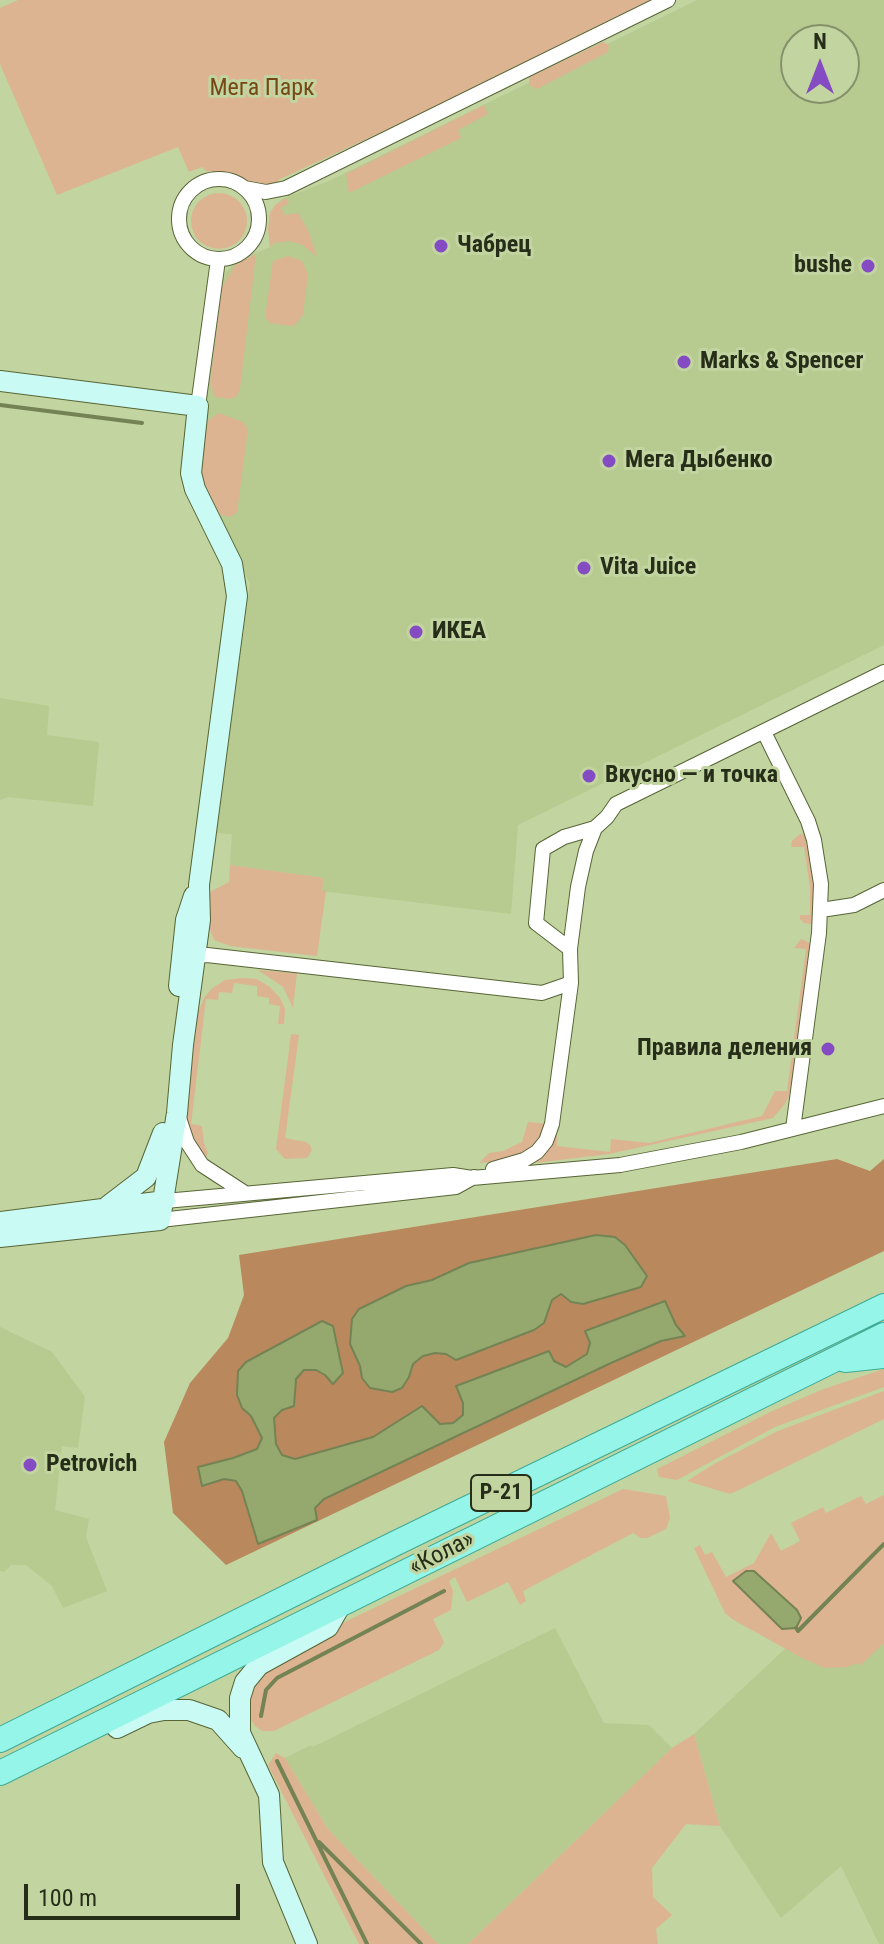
<!DOCTYPE html>
<html>
<head>
<meta charset="utf-8">
<style>
	body { margin:0 }
	#map { position:relative; width:884px; height:1944px; overflow:hidden; background:#c2d4a0; font-family:"Roboto Condensed",sans-serif }
	canvas { display:block }
	.north { position:absolute; left:780px; top:24px; width:80px; height:80px; box-sizing:border-box; background:#c2d4a0; border:2px solid #84916a; border-radius:50%; rotate:0deg; font-size:22px; font-weight:700; line-height:32px; text-align:center; color:#262d18 }
	.north::after { content:''; display:block; margin:auto; width:28px; height:36px; background:#844bc2; clip-path:polygon(50% 0,100% 100%,50% 72%,0 100%) }
	.scale { position:absolute; left:24px; top:1884px; width:216px; height:36px; box-sizing:border-box; border:4px solid #262d18; border-top:0; padding-left:10px; font-size:24px; line-height:28px; white-space:nowrap; color:#262d18; -webkit-text-stroke:6px #c2d4a0; paint-order:stroke }
</style>
</head>
<body>
<div id="map">
<canvas width="884" height="1944"></canvas>
<div class="north">N</div>
<div class="scale">100 m</div>
</div>
<script>
const g = document.querySelector('canvas').getContext('2d');
g.lineJoin = 'round';
function fill(path, color) {
  g.fillStyle = color;
  g.fill(path, 'evenodd');
}
function poly(rows) {
  const path = new Path2D();
  for (const r of rows) {
    if (r.length === 3) {
      path.moveTo(r[0] + r[2], r[1]);
      path.arc(r[0], r[1], r[2], 0, 2 * Math.PI);
      continue;
    }
    path.moveTo(r[0], r[1]);
    for (let i = 2; i < r.length; i += 2) path.lineTo(r[i], r[i + 1]);
  }
  return path;
}
function trace(path, color, width, dash) {
  g.strokeStyle = color;
  g.lineWidth = width;
  g.lineCap = dash ? 'butt' : 'round';
  g.setLineDash(dash || []);
  g.stroke(path);
}
function drawText(font, color, halo, rows, align = 'center') {
  g.font = font + ' "Roboto Condensed",sans-serif';
  g.lineWidth = 6;
  g.setLineDash([]);
  g.textBaseline = 'middle';
  g.strokeStyle = halo;
  g.fillStyle = color;
  for (const [text, x, y, turn = 0] of rows) {
    g.save();
    g.translate(x, y);
    g.rotate((+turn || 0) * Math.PI / 180);
    g.textAlign = isNaN(turn) ? turn : align;
    if (halo) g.strokeText(text, 0, 0);
    g.fillText(text, 0, 0);
    g.restore();
  }
}
fill(poly([
	[697,0,884,0,884,645,518,825,511,914,322,891,324,878,230,865,232,834,216,833,250,584,217,514,201,425,219,287,223,276,235,262,270,247,268,230,270,213,282,199,329,181],
	[796,40,844,40,844,88,796,88],
	[0,698,49,706,47,735,99,742,93,806,8,797,0,800],
	[0,1327,52,1352,85,1397,78,1448,62,1446,55,1510,89,1519,86,1537,107,1591,63,1608,52,1586,26,1565,11,1565,4,1572,0,1571],
	[884,1556,884,1944,879,1944,841,1866,781,1918,720,1826,694,1734],
	[555,1628,604,1723,649,1725,672,1748,468,1944,438,1944,328,1829,285,1758,311,1745,312,1747,319,1744]
]), '#b7ca8f');
fill(poly([
	[18,0,651,0,386,130,278,180,279,183,273,185,256,186,238,175,206,171,202,167,189,172,178,147,57,195,0,64,0,8],
	[603,42,609,45,608,52,537,89,529,85,529,77],
	[484,105,488,114,458,130,461,138,349,193,346,174],
	[219,221,28],
	[286,198,289,203,281,208,285,215,298,213,309,232,317,257,303,245,290,241,274,243,270,247,268,230,270,213,275,205],
	[256,254,240,389,237,396,231,399,215,397,210,384,222,287,236,264],
	[288,256,302,261,308,274,303,315,295,325,290,326,270,323,265,317,273,261],
	[219,413,243,422,248,429,237,512,231,517,217,514,201,480,198,464,201,425],
	[800,834,805,835,814,887,814,922,811,924,804,923,800,919,800,915,810,915,810,888,804,847,791,847,792,841],
	[230,865,324,878,322,890,326,891,317,956,230,946,214,940,208,924,208,893,229,882],
	[801,939,810,943,790,1093,785,1104,773,1118,609,1154,527,1164,557,1135,557,1146,610,1152,611,1139,649,1143,762,1116,775,1091,787,1091,806,949,794,948],
	[258,970,297,973,293,1008,283,987],
	[243,978,257,979,270,987,280,998,285,1009,284,1024,278,1024,280,1006,269,1004,269,998,257,996,257,986,234,983,232,993,219,992,218,1000,206,999,191,1124,202,1126,204,1143,208,1153,204,1159,198,1153,187,1126,186,1112,198,1013,204,998,211,989,225,980],
	[291,1034,299,1035,285,1138,306,1142,310,1145,312,1150,307,1158,285,1159,276,1149],
	[528,1122,547,1124,542,1139,533,1149,510,1160,479,1163,489,1153,503,1151,522,1142],
	[884,1369,884,1387,775,1427,677,1480,659,1477,657,1469,770,1412,821,1390],
	[884,1391,884,1419,745,1487,730,1494,687,1481,714,1464,778,1431],
	[623,1489,666,1496,670,1518,666,1529,647,1538,641,1538,633,1533,523,1591,526,1601,520,1605,508,1582,467,1602,455,1577,449,1581,453,1591,451,1610,433,1619,444,1642,439,1650,274,1731,262,1731,255,1726,251,1720,251,1695,258,1677,303,1642],
	[884,1495,884,1643,860,1666,858,1663,847,1667,825,1668,802,1658,732,1619,725,1613,694,1548,700,1545,705,1555,712,1552,726,1577,754,1563,771,1533,781,1551,800,1541,791,1523,823,1507,826,1513,861,1496,866,1504],
	[694,1734,720,1826,686,1824,652,1868,653,1897,672,1915,656,1929,658,1944,468,1944,672,1748],
	[276,1753,285,1758,328,1829,438,1944,359,1944,268,1765]
]), '#dcb492');
fill(poly([
	[837,1159,870,1171,884,1159,884,1251,226,1565,173,1513,164,1442,190,1383,228,1338,244,1295,239,1255]
]), '#b9895d');
const water = poly([
	[596,1235,615,1237,625,1245,647,1276,641,1287,583,1304,571,1302,561,1294,552,1300,544,1323,534,1330,456,1360,446,1354,435,1353,423,1356,413,1364,409,1377,402,1388,392,1392,370,1388,362,1378,360,1366,350,1344,352,1319,359,1309,406,1286,432,1280,469,1263,596,1235],
	[665,1301,676,1325,685,1336,661,1341,611,1363,324,1499,315,1508,317,1520,258,1544,242,1491,236,1481,224,1479,202,1486,198,1467,233,1458,257,1449,262,1438,251,1416,242,1408,237,1395,238,1371,246,1362,322,1321,333,1326,343,1373,333,1384,325,1375,316,1370,304,1370,296,1379,294,1406,282,1410,274,1418,276,1444,282,1455,295,1459,373,1437,422,1406,440,1424,453,1423,463,1415,463,1403,456,1386,549,1351,554,1361,566,1367,587,1354,590,1343,585,1331,665,1301],
	[746,1571,754,1571,797,1610,801,1618,796,1628,782,1629,733,1581,746,1571]
]);
fill(water, '#95a86d');
trace(water, '#748354', 2);
trace(poly([
	[0,405,142,423],
	[796,1628,798,1631,884,1544],
	[261,1716,266,1690,277,1678,444,1591],
	[277,1761,367,1944],
	[319,1842,421,1944]
]), '#748354', 4);
const street = poly([
	[219,219,40],
	[244,188,266,192,286,188,668,0],
	[198,406,218,260],
	[764,732,808,821,814,840,821,884,819,933,793,1129],
	[821,910,854,905,884,890],
	[570,949,536,923,543,849,564,837,595,828,607,817,616,804,884,672],
	[189,961,196,956,207,955,542,993,571,983],
	[178,1115,187,1142,202,1165,245,1193],
	[493,1169,524,1160,537,1152,546,1141,552,1124,571,983,570,949,578,887,586,851,595,828],
	[165,1201,453,1175,472,1178,620,1165,741,1142,884,1106],
	[160,1220,456,1187,474,1177]
]);
const secondary = poly([
	[0,381,198,406,191,473,195,489,232,564,237,596,199,885,200,920,183,1045,177,1113,160,1220,0,1237],
	[179,986,186,920,194,896],
	[108,1206,146,1177,163,1133],
	[0,1222,165,1201],
	[117,1728,148,1713,164,1710,189,1710,218,1720,243,1748],
	[307,1944,273,1862,269,1795,240,1733,240,1698,245,1682,259,1665,328,1627,340,1606]
]);
const primary = poly([
	[845,1360,884,1356],
	[0,1740,392,1545,884,1306],
	[0,1773,884,1335]
]);
trace(street, '#576536', 16);
trace(secondary, '#576536', 22);
trace(primary, '#3faa95', 26);
trace(street, '#fff', 14);
trace(secondary, '#cafaf4', 20);
trace(primary, '#94f5e8', 24);
for (const [x, y, r, color] of [
	[441,246,8,"#844bc2"],
	[868,266,8,"#844bc2"],
	[684,362,8,"#844bc2"],
	[609,461,8,"#844bc2"],
	[584,568,8,"#844bc2"],
	[416,632,8,"#844bc2"],
	[589,776,8,"#844bc2"],
	[828,1049,8,"#844bc2"],
	[30,1465,8,"#844bc2"]
]) {
  const dot = new Path2D();
  dot.arc(x, y, r, 0, 2 * Math.PI);
  g.fillStyle = color;
  g.fill(dot);
  trace(dot, '#c2d4a0', 3);
}
for (const [x, y, w] of [
	[501,1493,60]
]) {
  const box = new Path2D();
  box.roundRect(x - w / 2, y - 18, w, 36, 6);
  g.fillStyle = '#c2d4a0';
  g.fill(box);
  trace(box, '#262d18', 2);
}
drawText('bold 22px', '#262d18', null, [
	["Р-21",501,1493]
]);
drawText('24px', '#774815', '#c2d4a0', [
	["Мега Парк",262,89]
]);
drawText('bold 24px', '#262d18', '#c2d4a0', [
	["Чабрец",457,246],
	["bushe",852,266,"right"],
	["Marks & Spencer",700,362],
	["Мега Дыбенко",625,461],
	["Vita Juice",600,568],
	["ИКЕА",432,632],
	["Вкусно — и точка",605,776],
	["Правила деления",812,1049,"right"],
	["Petrovich",46,1465]
], 'left');
drawText('24px', '#262d18', '#c2d4a0', [
	["«Кола»",442,1554,-27]
]);
</script>
</body>
</html>
